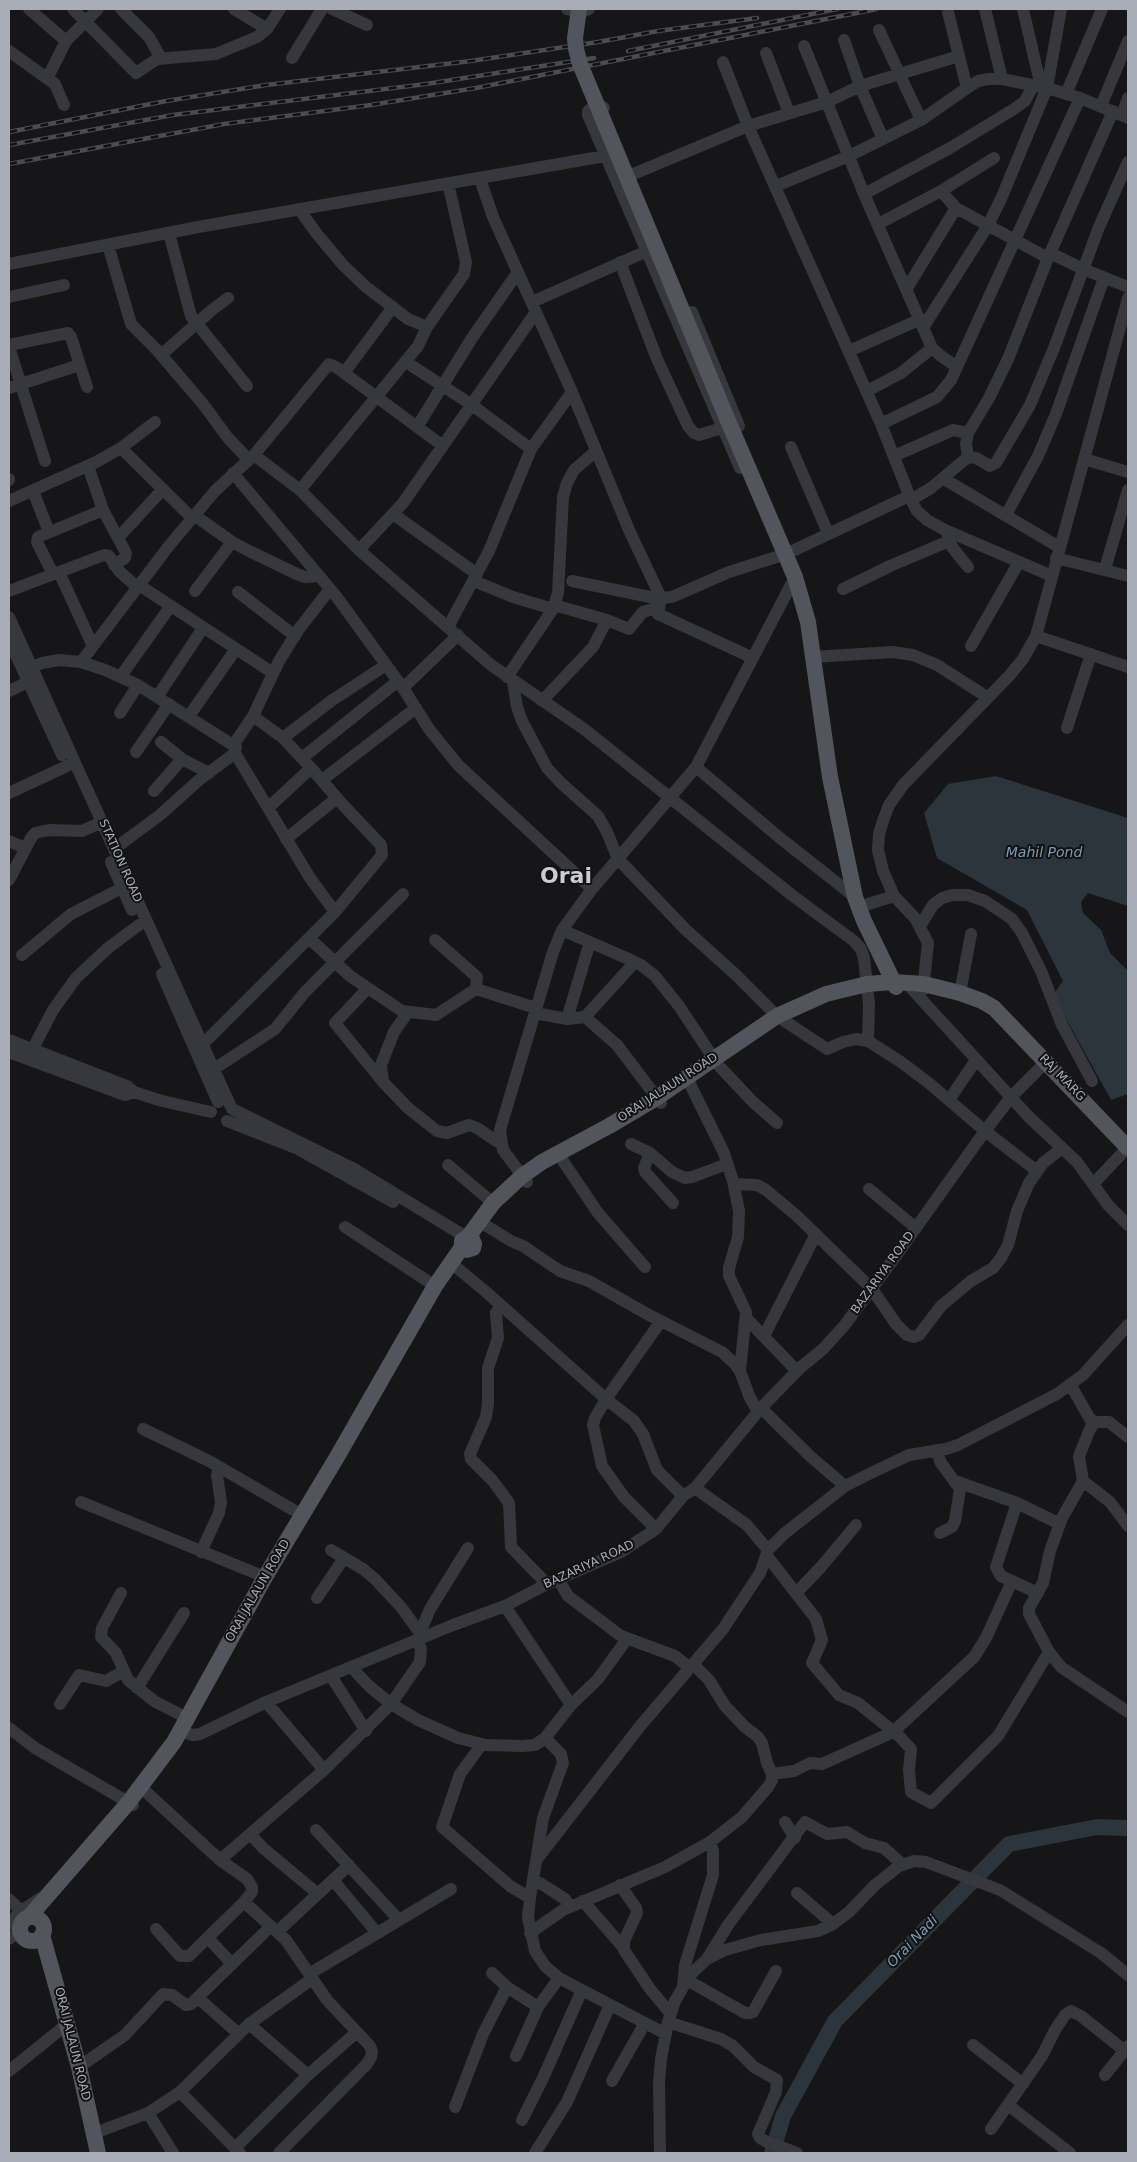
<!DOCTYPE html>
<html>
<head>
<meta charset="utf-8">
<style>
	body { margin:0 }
	#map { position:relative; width:1137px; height:2162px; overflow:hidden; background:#161618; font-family:"DejaVu Sans",sans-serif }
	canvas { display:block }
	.frame { position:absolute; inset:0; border:10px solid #a8adb8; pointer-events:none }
</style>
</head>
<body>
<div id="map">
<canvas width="1137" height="2162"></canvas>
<div class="frame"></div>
</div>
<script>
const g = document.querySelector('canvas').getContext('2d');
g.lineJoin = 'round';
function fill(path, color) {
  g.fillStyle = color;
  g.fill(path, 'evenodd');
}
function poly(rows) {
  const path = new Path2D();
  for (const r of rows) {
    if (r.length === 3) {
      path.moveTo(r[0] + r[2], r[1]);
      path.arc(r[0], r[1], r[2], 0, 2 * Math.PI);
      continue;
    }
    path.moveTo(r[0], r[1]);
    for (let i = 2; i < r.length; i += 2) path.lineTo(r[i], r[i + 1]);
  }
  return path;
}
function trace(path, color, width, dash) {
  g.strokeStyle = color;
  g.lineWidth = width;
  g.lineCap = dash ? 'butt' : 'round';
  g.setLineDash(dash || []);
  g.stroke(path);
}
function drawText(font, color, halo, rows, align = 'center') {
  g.font = font + ' "DejaVu Sans",sans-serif';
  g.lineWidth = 4;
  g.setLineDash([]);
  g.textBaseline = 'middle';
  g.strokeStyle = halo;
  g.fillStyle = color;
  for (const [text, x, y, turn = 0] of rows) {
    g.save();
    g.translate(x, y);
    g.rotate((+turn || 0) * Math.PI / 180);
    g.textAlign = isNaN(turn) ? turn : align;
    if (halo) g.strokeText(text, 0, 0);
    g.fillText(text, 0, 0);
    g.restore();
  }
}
fill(poly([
	[996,776,1128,818,1128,906,1088,893,1081,902,1083,913,1101,930,1110,953,1128,971,1128,1094,1111,1100,1053,995,1063,981,1027,910,937,858,924,813,948,784]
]), '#2c353c');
trace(poly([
	[772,2153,783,2116,835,2021,1009,1844,1097,1827,1128,1828]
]), '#2c353c', 16);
trace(poly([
	[29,9,66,41],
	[73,9,136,73,157,59,216,54,257,37,267,29,280,9],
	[121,9,149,37,161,58],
	[234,9,267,29],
	[332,9,367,25],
	[567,9,583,12,589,9],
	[985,9,1002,79],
	[1023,9,1041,87],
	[948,12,967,88],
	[879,30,921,120],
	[844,40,860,86,883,139],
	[804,46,864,194,932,348,941,356,957,367],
	[9,51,55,84,64,105],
	[766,53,789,113],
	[292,58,322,9],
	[723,62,748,126,881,424,911,500,917,511,927,520,945,530,1052,576],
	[48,77,66,41,98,9],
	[1066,94,1102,9],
	[1101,106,1128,41],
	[604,108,601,106,594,106,588,111,588,115,740,468],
	[1122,115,1128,98],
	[631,175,748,126,827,102,860,86,959,56],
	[480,179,493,217,572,392,629,530,661,598,672,597,729,572,786,554,909,496],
	[776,186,849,156,921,120,967,88,978,81,988,79,1002,79,1047,88,1080,98,1128,118],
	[941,191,956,208,1048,258],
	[864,194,950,148,1014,109,1025,101,1033,86],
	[299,209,317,234,343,265,365,286,408,319,427,327],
	[878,224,941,191,994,158],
	[169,233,191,316,247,386],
	[108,245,131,324,156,349,203,404,228,438,248,459],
	[1050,253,1083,269,1128,287],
	[620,262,657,359,688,426,694,433,699,435,722,428],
	[9,264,198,227,605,156],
	[907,288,956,208],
	[9,297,64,285],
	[532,302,647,251],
	[692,312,739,426],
	[924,326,987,227,1001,199,1047,88,1061,9],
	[9,345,68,333,71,337,87,387],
	[9,347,45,461],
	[849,351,921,319],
	[161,355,213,309,228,298],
	[406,362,472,405,531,449],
	[344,373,393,307],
	[9,388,79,365],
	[867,391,901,373,932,348],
	[881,424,937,397,951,380,1080,98],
	[417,427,472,338,518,272],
	[791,447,828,533],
	[121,448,192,518],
	[254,455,300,490,359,550,491,665,584,729,793,896,854,941,861,949,864,958,869,1004,868,1041],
	[894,456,953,430,968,433],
	[968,457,966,444,968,433,989,398,1008,359,1048,258,1113,111],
	[1084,459,1128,472],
	[88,466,103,510,126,553,125,558,114,565],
	[233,473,336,596,403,688,429,729,458,765,592,889],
	[9,479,9,480],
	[944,479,1059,547],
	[300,490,418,346,427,327,464,274,466,262,448,183],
	[33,491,49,532],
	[911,500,931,488,968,457,976,458,990,466,996,463,1030,405,1054,348,1099,227,1128,162],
	[9,501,96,462,121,448,155,422],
	[393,514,477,574],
	[194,515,232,542,249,551,299,575,305,577,319,576],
	[1006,515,1038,456,1056,414,1104,278],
	[947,533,952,547,968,567],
	[118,538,163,489],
	[359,550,403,503,536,312],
	[1056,558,1128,576],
	[1105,569,1128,490],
	[59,572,92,644],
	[53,574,37,542,38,537,103,510],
	[474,581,513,597,553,609],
	[572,581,655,598,659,594],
	[139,585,273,673],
	[843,589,890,566,949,541],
	[9,591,104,555,109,556,119,571,137,587],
	[195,591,232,542],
	[238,592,295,636],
	[661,598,658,614,753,658],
	[9,617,230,1105],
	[607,620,629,629,643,612,659,607],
	[448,627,489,551,531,449,572,392],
	[1036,636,1128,667],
	[9,640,62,755],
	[971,646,1019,562],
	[813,657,893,652,913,655,937,665,987,697],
	[81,662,168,547,215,491,254,455,329,364,336,367,443,446],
	[32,667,42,663,59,660,81,662,105,670,138,685,236,747,235,753,199,780,160,815,114,849],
	[121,676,170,607],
	[507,677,553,609,558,593,563,497,567,483,574,470,596,451],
	[513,682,517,707,522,721,547,768,561,783,598,816,607,832,618,859,685,929,736,975,777,1016,827,1049,843,1042,856,1039,868,1041,901,1062,930,1084,985,1131,1037,1171],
	[403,688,458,635],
	[9,691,28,682],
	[157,697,203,628],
	[542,701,593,647,607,620,554,605],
	[120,713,138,685],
	[189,716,236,649],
	[1067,728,1091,654],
	[283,738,331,701,386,665],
	[161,742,182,759,209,773],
	[234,744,253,716,279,661,299,629,330,589],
	[136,752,169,704],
	[235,753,310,878,335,912],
	[302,758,398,681],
	[696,767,780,838,855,897],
	[322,780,416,708],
	[154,791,182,759],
	[9,793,67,766],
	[268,808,311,768],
	[286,839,337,798],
	[9,841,25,848],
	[111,862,132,910],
	[9,880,31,838,35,833,49,830,82,831,102,822],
	[859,907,894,896],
	[920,926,933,905,942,898,952,895,968,895,985,901,1012,919,1022,933,1041,971,1062,1025,1092,1081],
	[562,930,631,960,641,965,655,976,679,1006,714,1059],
	[309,938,350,976,402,1011,436,1015,476,989,477,977,435,940],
	[22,955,71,914,122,888],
	[162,974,218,1102],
	[368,988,335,1023,383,1082,408,1108,437,1131,447,1133,469,1125,477,1128,501,1144],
	[911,988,1029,1117,1077,1162,1108,1205,1128,1225],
	[476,989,536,1008],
	[923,990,928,943,915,918,894,896,883,871,878,850,879,834,883,821,889,805,903,785,1009,676,1023,659,1036,636,1128,298],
	[960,993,971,934],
	[535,1013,567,1019,585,1017,635,962],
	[585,1017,617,1045,661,1103],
	[567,1019,590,942],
	[9,1040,127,1086,134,1092,162,1101,211,1112],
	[204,1043,335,912,382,855,381,845,344,806,311,768,283,738,253,716],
	[9,1052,125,1095,134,1092],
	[28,1058,53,1010,76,978,108,948,139,925],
	[719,1066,753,1102,777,1123],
	[214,1069,275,1029,305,992,403,894],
	[687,1078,724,1153,733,1181,739,1211,738,1237,729,1268,729,1276,746,1312,740,1371],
	[383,1082,381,1065,394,1032,408,1012],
	[949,1100,976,1060],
	[232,1109,354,1169,466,1237],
	[227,1121,298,1149,393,1202],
	[631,1144,650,1153,672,1172,685,1178,692,1177,727,1164],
	[650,1153,644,1168,645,1172,673,1203],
	[561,1158,598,1213,645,1267],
	[448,1165,493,1203],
	[527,1182,503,1150,500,1130,553,952,562,930,592,889,696,767,795,577],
	[1094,1183,1128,1147],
	[734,1184,757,1185,766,1190,797,1216,872,1289,896,1324,907,1335,914,1337,919,1335,941,1306,971,1281,993,1268,1001,1258,1008,1245,1017,1211,1029,1183,1043,1163,1061,1149],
	[869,1189,916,1228],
	[485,1225,511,1241,523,1246,560,1271,589,1281,649,1315,722,1352,734,1363,740,1371,750,1398,758,1411],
	[345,1227,435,1286],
	[456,1267,485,1291,606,1399,634,1421,643,1434,657,1470,683,1496],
	[501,1305,496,1313,498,1338,488,1368,488,1404,486,1417,470,1454,471,1459,493,1481,509,1503,511,1547,547,1584],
	[746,1318,797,1371],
	[764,1336,816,1234],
	[1070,1384,1090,1419,1095,1422,1109,1422,1128,1437],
	[761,1408,811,1457,845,1486],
	[1095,1422,1090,1429,1079,1456,1083,1481,1062,1518,1050,1551,1043,1583,1029,1608,1029,1614,1049,1652,1061,1667,1128,1712],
	[143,1429,209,1461,302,1515],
	[936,1450,941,1463,960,1489,955,1521,952,1527,940,1533],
	[955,1481,1017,1503,1060,1524],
	[1083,1481,1110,1502,1128,1526],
	[695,1488,747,1525,768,1550],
	[81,1502,265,1577],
	[1017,1503,996,1567,1001,1576,1038,1593],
	[656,1529,624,1497,602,1466,593,1425,595,1418,606,1399,661,1321],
	[331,1550,363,1569,375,1579,401,1607,423,1637],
	[201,1552,219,1513,221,1502,217,1475,219,1467],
	[767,1556,816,1619,822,1640,812,1663,839,1695,858,1703,899,1736,911,1749,909,1770,911,1792,931,1803,998,1736,1049,1652],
	[558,1579,568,1596,621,1636,675,1656,690,1668],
	[121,1593,102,1628,101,1637,116,1653,128,1680,154,1701,187,1718],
	[796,1593,821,1567,856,1525],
	[317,1598,344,1558],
	[505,1606,571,1705],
	[420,1633,430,1609,468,1548],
	[352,1668,369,1686,391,1704,418,1720,458,1738,486,1745,522,1746,535,1745,545,1738,571,1705,598,1679,627,1639],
	[331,1676,366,1731],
	[137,1688,184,1613],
	[266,1702,324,1770],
	[60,1704,79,1675,106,1681,124,1671],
	[9,1728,35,1748,133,1805],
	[180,1731,193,1735,200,1734,266,1702,453,1625,505,1606,547,1584,621,1552,656,1529,683,1496,695,1488,761,1408,801,1367,823,1349,844,1326,893,1260,985,1131,1011,1097,1046,1062],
	[545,1738,561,1754,563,1763,543,1818,530,1898,528,1917,535,1951,545,1966,559,1978,666,2034],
	[482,1744,460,1774,442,1827,510,1886,530,1898],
	[772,1774,794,1771,810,1763,822,1764,893,1732,974,1657,986,1638,1012,1581],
	[145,1791,220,1860,247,1879,252,1887,252,1892,244,1902,189,1956,180,1956,156,1929],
	[785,1822,795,1838],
	[316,1830,399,1920],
	[250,1834,263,1848,318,1894],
	[537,1859,641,1725,723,1629,760,1573,768,1550,785,1533,845,1486,871,1473,909,1455,946,1449,958,1445,1057,1394,1083,1375,1128,1325],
	[220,1860,324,1770,391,1704,420,1662,421,1649,417,1640],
	[333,1880,377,1933],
	[540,1883,565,1899,570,1907],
	[620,1885,636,1908,637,1913,624,1941,624,1950,650,1989,671,2014],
	[797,1893,833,1924],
	[9,1899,21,1911],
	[583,1901,623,1947],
	[244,1902,286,1940,327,2000,370,2046,372,2052,371,2057,366,2065,279,2153],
	[9,1924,21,1911,41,1898],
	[277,1932,349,1865],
	[530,1933,563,1910,665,1867,710,1842,742,1817,768,1787,772,1780,772,1774,767,1763,762,1743,758,1737,745,1727,725,1706,709,1680,693,1664],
	[208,1938,232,1964],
	[9,1939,20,1931],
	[707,1959,728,1925,805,1822,827,1834,847,1832,865,1843,884,1848,903,1865],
	[492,1973,507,1987,538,2007],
	[309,1974,451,1889],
	[687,1980,745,2013,750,2013,753,2012,776,1971],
	[683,1986,685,1965,713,1875,713,1851,710,1842],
	[198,1998,239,2034],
	[668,2022,721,2039,733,2046,754,2067,777,2080,776,2092,758,2134,760,2138,767,2142,797,2153],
	[249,2024,308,2075],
	[973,2045,1023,2084],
	[516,2056,538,2007,559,1978],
	[79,2067,125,2035,163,1994,172,1995,186,2005,191,2004,271,1926],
	[9,2071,61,2029],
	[1105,2075,1128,2046],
	[612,2081,645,2023],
	[180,2092,240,2153],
	[1008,2105,1070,2153],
	[455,2107,483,2034,507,1987],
	[148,2113,173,2153],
	[522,2120,543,2078,582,1990],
	[991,2129,1042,2056,1055,2030,1065,2015,1071,2011,1081,2016,1125,2051],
	[95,2133,148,2113,180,2092,249,2024,312,1979],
	[235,2148,308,2075,357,2032],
	[535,2153,567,2102,610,2005],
	[660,2153,659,2082,661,2059,668,2022,675,2001,690,1975,707,1959,725,1950,761,1940,818,1931,833,1924,849,1912,875,1885,899,1866,914,1861,926,1862,1000,1890,1101,1953,1128,1975]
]), '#37383d', 12);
trace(poly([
	[726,416,795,577,808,622,830,777,855,897,864,921,896,987],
	[468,1237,472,1239,474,1244,473,1248,467,1250,462,1247,462,1241,468,1237,493,1203,522,1176,542,1162,609,1126,658,1097,777,1016,826,994,867,984,893,982,924,984,960,993,982,1001,994,1008,1128,1148],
	[29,1917,128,1803,174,1742,265,1577,337,1457,435,1286,462,1247],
	[32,1929,12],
	[42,1935,79,2067,98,2153]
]), '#53555c', 16);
const rail = poly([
	[628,51,837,9],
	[9,132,166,101,266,85,471,61,598,42,658,31,757,18],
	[9,145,173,115,426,84,594,58],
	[9,164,224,124,371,105,476,88,877,9]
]);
trace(rail, '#4a4c52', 4.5);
trace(rail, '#111113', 2.5, [8]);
trace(poly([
	[579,9,575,38,576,49,580,64,726,416]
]), '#53555c', 16);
drawText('12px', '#a8adb8', '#111113', [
	["STATION ROAD",120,861,66],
	["RAJ MARG",1062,1078,46],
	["ORAI JALAUN ROAD",668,1088,-33],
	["BAZARIYA ROAD",883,1273,-54],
	["BAZARIYA ROAD",589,1565,-25],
	["ORAI JALAUN ROAD",258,1591,-60],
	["ORAI JALAUN ROAD",72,2044,76]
]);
drawText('italic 14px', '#7f9bb3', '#111113', [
	["Mahil Pond",1044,853],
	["Orai Nadi",913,1942,-46]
]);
drawText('bold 22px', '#c9ccd4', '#111113', [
	["Orai",566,877]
]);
</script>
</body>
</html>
